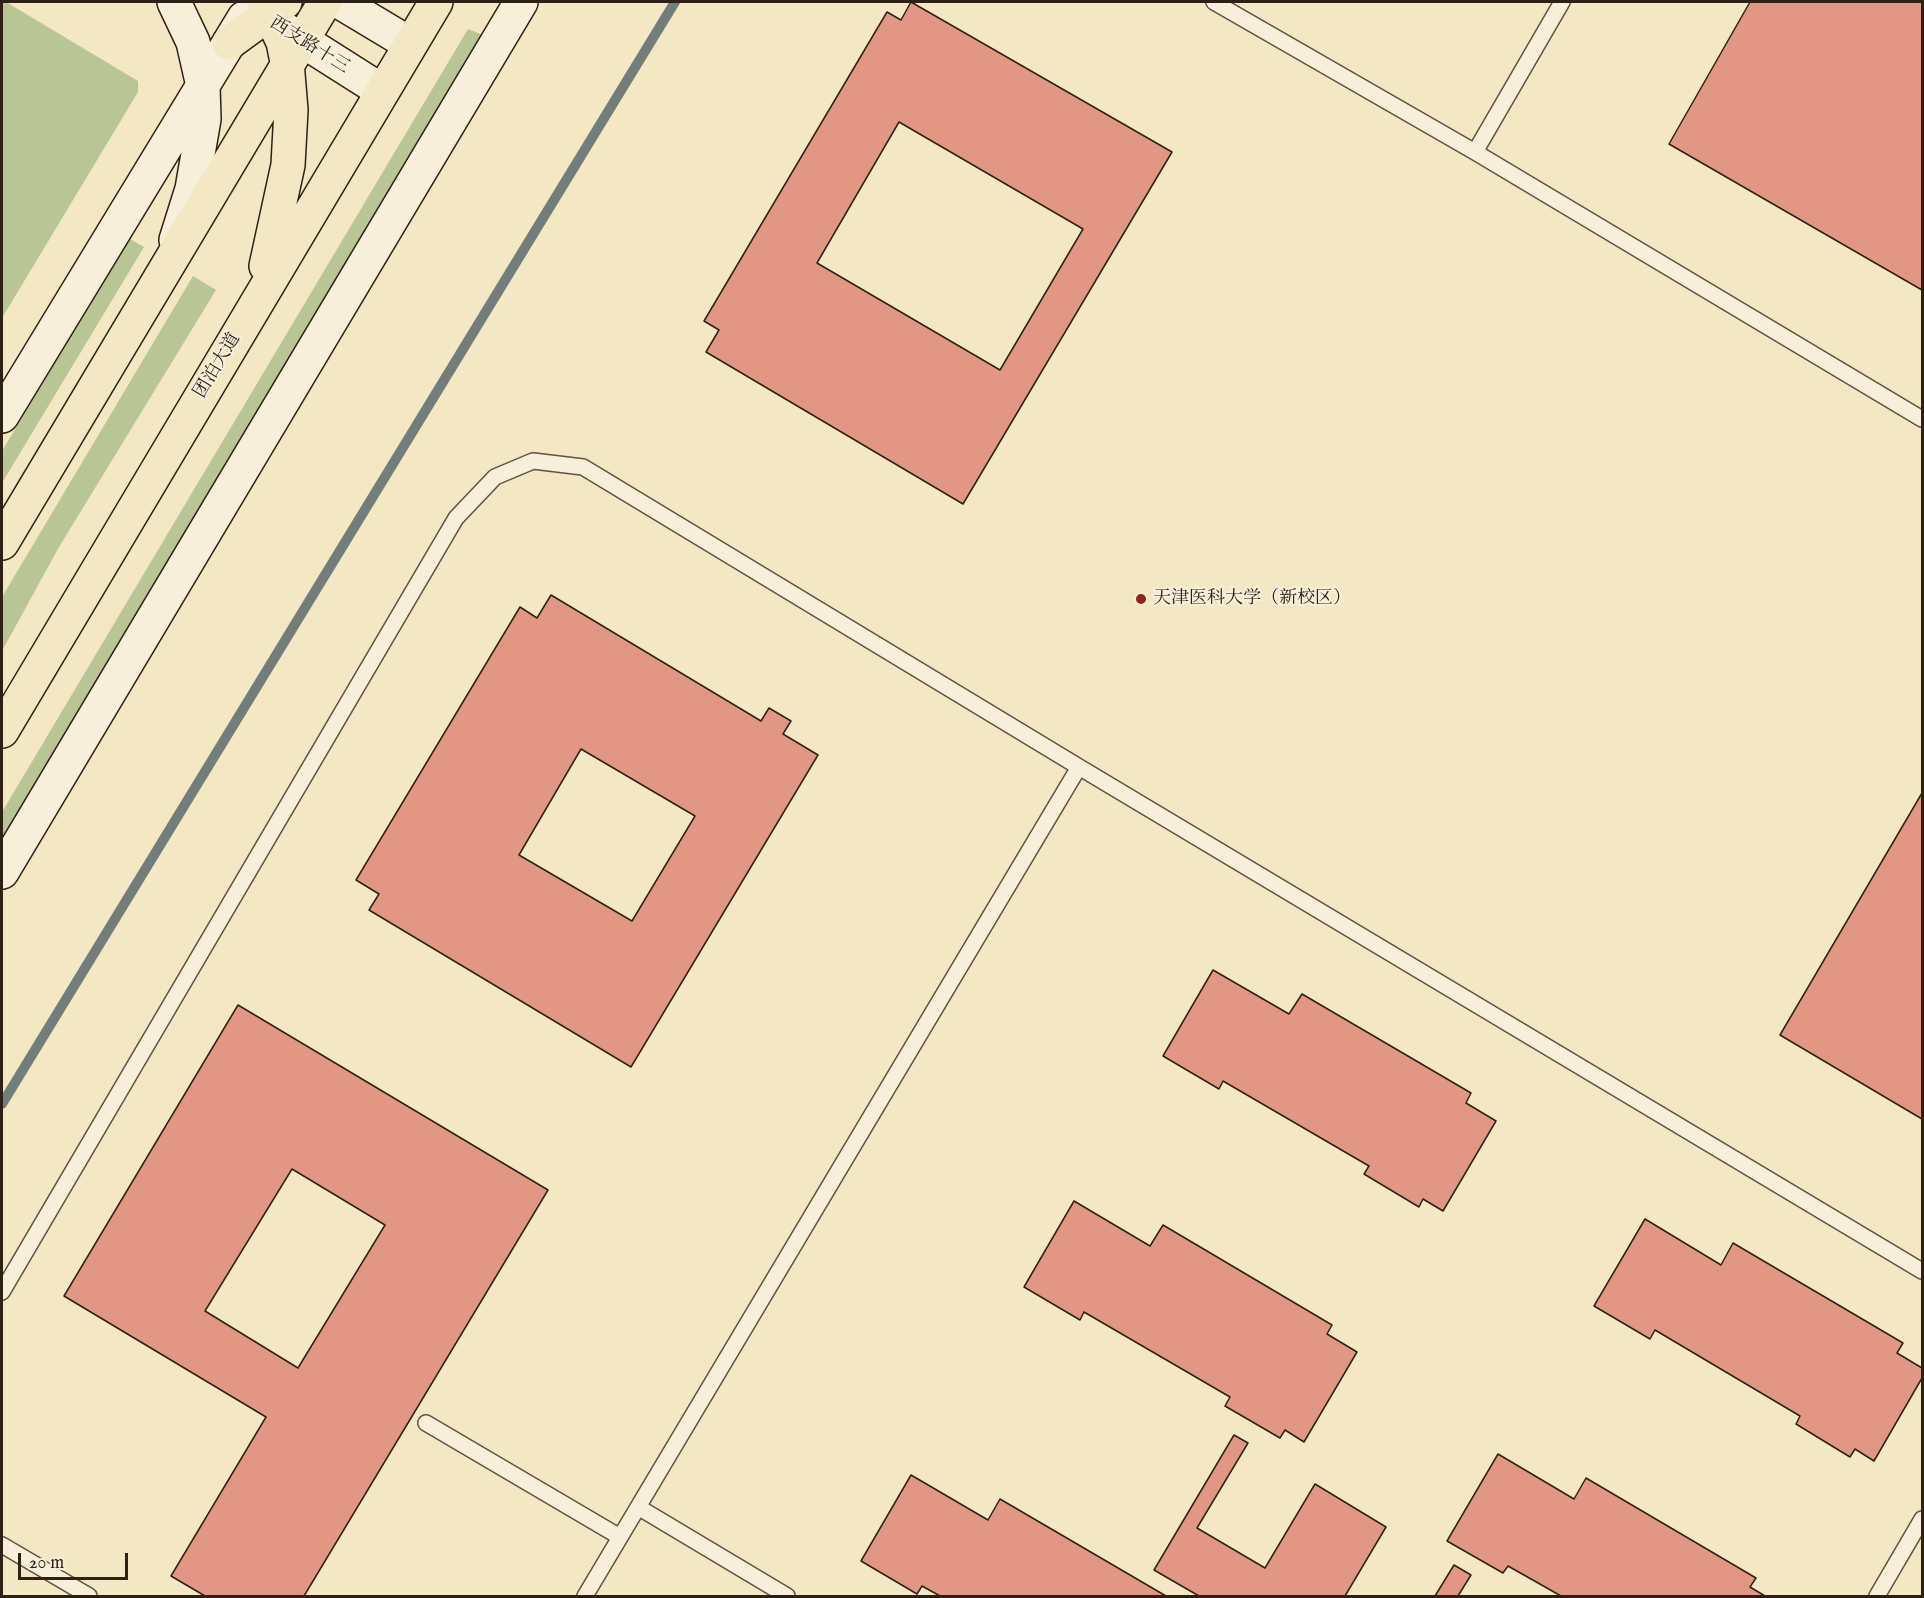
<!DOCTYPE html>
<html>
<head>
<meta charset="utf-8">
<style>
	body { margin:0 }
	#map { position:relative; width:1924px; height:1598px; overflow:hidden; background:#f3e7c4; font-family:"IM FELL English",serif }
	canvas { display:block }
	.frame { position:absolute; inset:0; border:3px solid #2e2015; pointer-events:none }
	.scale { position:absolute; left:18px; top:1553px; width:110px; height:27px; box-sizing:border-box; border:3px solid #2e2015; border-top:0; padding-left:8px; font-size:18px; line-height:21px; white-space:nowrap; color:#2e2015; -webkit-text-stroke:4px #f7efd9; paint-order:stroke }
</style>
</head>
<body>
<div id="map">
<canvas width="1924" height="1598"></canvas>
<div class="frame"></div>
<div class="scale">20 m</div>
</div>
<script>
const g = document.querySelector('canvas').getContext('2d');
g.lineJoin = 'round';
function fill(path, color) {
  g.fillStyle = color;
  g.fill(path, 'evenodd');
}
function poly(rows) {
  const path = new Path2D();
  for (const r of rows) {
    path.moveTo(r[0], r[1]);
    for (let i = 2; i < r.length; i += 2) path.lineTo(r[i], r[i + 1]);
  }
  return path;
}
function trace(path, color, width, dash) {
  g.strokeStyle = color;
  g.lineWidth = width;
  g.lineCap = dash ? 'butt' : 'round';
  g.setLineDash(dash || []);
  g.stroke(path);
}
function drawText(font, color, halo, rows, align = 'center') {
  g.font = font + ' "IM FELL English","Noto Serif SC",serif';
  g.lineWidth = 4.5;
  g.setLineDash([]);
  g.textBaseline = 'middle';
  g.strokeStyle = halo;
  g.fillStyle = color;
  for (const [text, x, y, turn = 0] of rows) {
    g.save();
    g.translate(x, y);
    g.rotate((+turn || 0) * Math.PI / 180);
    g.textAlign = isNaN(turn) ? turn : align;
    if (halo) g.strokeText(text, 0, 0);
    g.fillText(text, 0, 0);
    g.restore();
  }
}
fill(poly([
	[2,2,6,2,138,81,138,92,2,318],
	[468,29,483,35,2,840,2,812],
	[130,239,144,247,2,483,2,451],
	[193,276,216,290,59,547,2,651,2,597]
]), '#bac595');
trace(poly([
	[2,1104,675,2]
]), '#737e7b', 10);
const building = poly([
	[911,2,1172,152,963,504,706,352,719,330,704,321,887,12,901,20,911,2],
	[899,122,1083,229,1000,370,817,263,899,122],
	[1750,2,1922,2,1922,290,1669,144,1750,2],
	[551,595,761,721,769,708,791,721,783,734,818,755,631,1067,369,910,379,894,356,880,520,607,537,618,551,595],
	[581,749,695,816,632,921,519,855,581,749],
	[1922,793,1922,1119,1780,1035,1922,793],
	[1213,970,1289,1014,1302,994,1471,1093,1466,1103,1496,1121,1443,1211,1423,1199,1419,1207,1364,1174,1369,1166,1223,1081,1219,1089,1163,1056,1213,970],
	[238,1005,548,1190,304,1596,205,1596,171,1576,266,1417,64,1296,238,1005],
	[292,1169,385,1225,298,1368,205,1311,292,1169],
	[1074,1201,1150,1246,1163,1225,1332,1325,1327,1334,1357,1352,1304,1442,1285,1430,1280,1438,1225,1406,1230,1397,1084,1312,1080,1320,1024,1287,1074,1201],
	[1645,1219,1721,1265,1733,1243,1903,1343,1897,1353,1922,1368,1922,1378,1874,1461,1855,1449,1850,1457,1796,1424,1800,1416,1655,1330,1650,1339,1594,1306,1645,1219],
	[1234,1435,1248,1443,1197,1528,1265,1568,1315,1484,1386,1527,1345,1596,1199,1596,1154,1570,1234,1435],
	[1498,1454,1574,1499,1586,1478,1756,1578,1750,1587,1765,1596,1561,1596,1508,1566,1503,1573,1447,1541,1498,1454],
	[911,1475,988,1520,1000,1499,1166,1596,940,1596,922,1586,917,1594,861,1561,911,1475],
	[1454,1565,1471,1575,1458,1596,1435,1596,1454,1565]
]);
fill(building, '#e29784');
trace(building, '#2e2015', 1.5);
const lane = poly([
	[1214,2,1475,152,1922,419],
	[1475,152,1562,2],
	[2,1292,456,518,495,477,533,461,583,467,1079,767,1922,1271],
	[426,1423,620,1537],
	[638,1507,787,1596],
	[2,1545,89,1596],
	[585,1596,1079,767],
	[1877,1596,1922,1519]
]);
const secondary = poly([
	[174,2,193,42,203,86,204,119,192,189,176,240],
	[340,2,410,44],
	[278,25,382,91],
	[2,416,244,18],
	[2,872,521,2]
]);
const highway = poly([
	[264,2,283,42,287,62,291,110,288,165,266,266],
	[229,43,285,2],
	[2,543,325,2],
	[2,731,436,2]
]);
trace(lane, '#5f5241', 18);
trace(secondary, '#2e2015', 36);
trace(highway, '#2e2015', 36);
trace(lane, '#f7efd9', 15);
trace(secondary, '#f7efd9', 33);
trace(highway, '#f3e7c4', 33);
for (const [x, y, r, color] of [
	[1141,599,6,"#8f2418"]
]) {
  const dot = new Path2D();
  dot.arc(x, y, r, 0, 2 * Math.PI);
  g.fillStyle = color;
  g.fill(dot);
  trace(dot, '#f7efd9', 2);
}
drawText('18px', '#2e2015', '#f7efd9', [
	["西支路十三",309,46,32],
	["团泊大道",218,366,-59]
]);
drawText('18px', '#2e2015', '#f7efd9', [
	["天津医科大学（新校区）",1153,599]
], 'left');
</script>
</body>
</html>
